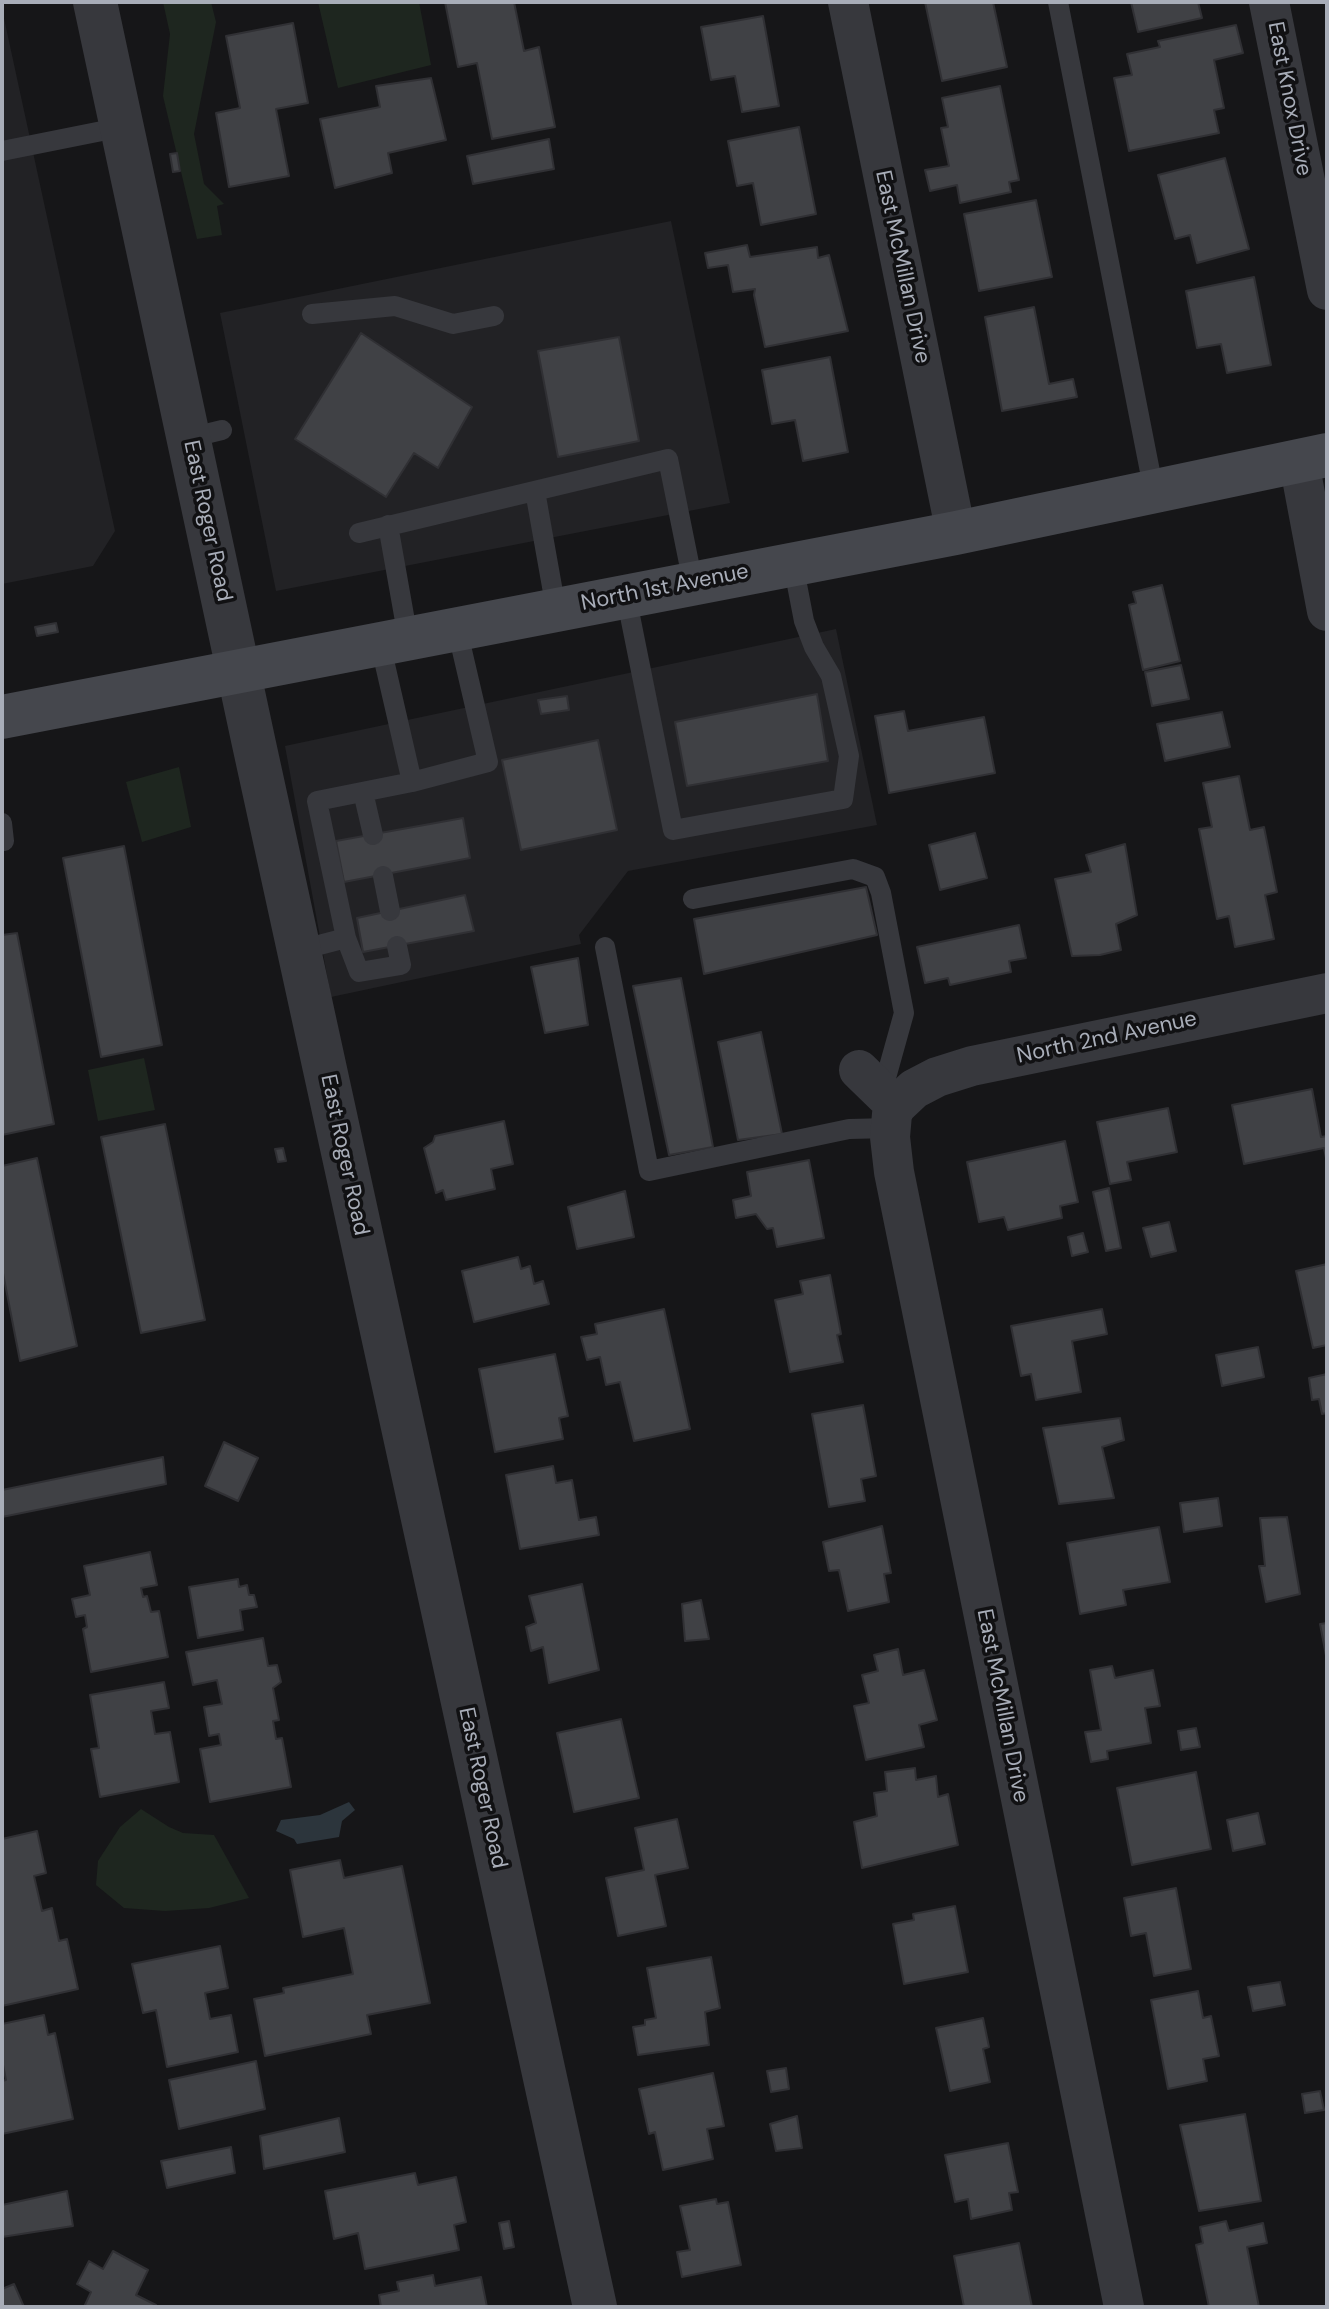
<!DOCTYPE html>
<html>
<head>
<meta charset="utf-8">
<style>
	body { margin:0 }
	#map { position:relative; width:1329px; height:2309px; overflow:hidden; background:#161618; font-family:"DM Sans",sans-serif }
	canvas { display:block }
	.frame { position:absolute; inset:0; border:4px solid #a8adb8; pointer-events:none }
</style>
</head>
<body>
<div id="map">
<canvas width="1329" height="2309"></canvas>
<div class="frame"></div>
</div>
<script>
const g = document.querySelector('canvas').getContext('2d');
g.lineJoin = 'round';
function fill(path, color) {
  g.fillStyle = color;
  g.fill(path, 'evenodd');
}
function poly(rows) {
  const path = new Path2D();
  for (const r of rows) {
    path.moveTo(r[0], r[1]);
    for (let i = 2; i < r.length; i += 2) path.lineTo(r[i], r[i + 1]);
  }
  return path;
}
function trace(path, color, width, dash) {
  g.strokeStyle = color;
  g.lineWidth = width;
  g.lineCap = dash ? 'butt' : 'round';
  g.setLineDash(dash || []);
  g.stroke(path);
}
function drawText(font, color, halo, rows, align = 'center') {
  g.font = font + ' "DM Sans",sans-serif';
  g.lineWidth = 7;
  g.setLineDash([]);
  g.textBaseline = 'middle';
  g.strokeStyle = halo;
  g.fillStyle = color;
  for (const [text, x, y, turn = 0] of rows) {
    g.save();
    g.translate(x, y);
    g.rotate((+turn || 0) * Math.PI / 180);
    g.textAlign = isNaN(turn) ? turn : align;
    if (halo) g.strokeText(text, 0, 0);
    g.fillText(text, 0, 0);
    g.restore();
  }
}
fill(poly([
	[2,9,115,531,93,566,2,584],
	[671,221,730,503,276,591,220,313],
	[836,629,877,825,628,871,579,935,581,944,331,997,285,746]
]), '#222225');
fill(poly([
	[163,2,211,2,216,22,194,134,204,184,224,204,217,206,222,235,197,239,163,96,170,34],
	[318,2,419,2,431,65,338,88],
	[179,767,191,827,142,842,126,782],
	[144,1058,155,1110,98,1121,88,1070],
	[141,1809,169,1827,183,1833,214,1835,249,1898,209,1908,165,1911,124,1908,96,1885,98,1861,120,1827]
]), '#1e261f');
fill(poly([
	[349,1802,355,1810,342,1821,339,1837,297,1844,294,1839,276,1831,281,1820,320,1815]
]), '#2c353c');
const building = poly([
	[445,2,514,2,524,51,539,47,555,127,492,139,477,63,458,67,445,2],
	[925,2,993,2,1007,67,942,81,925,2],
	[1131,2,1198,2,1202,18,1138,32,1131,2],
	[763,16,779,106,742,112,735,76,711,80,701,27,763,16],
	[293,23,308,103,276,109,289,176,229,187,216,113,240,108,226,36,293,23],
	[1236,25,1243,53,1214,60,1224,108,1214,110,1219,133,1129,151,1114,78,1132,75,1127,54,1160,47,1158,41,1236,25],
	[431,78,446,140,388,153,392,173,335,188,320,119,380,107,376,86,431,78],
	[1000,86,1019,180,1009,182,1011,192,960,203,957,185,930,191,925,170,949,166,941,128,948,127,942,98,1000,86],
	[799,127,816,214,761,225,753,183,737,186,728,141,799,127],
	[549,139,554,169,473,184,467,156,549,139],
	[177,153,180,171,173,172,170,154,177,153],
	[1225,158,1249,249,1197,263,1190,235,1175,239,1158,175,1225,158],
	[1036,200,1052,277,979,291,964,214,1036,200],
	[747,245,750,257,817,247,818,258,829,255,848,331,765,347,754,295,755,289,733,292,728,265,708,268,705,253,747,245],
	[1254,277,1271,365,1227,373,1221,344,1197,348,1186,291,1254,277],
	[1034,307,1049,384,1073,379,1077,397,1002,411,985,317,1034,307],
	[361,333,472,407,438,468,414,453,386,497,295,439,361,333],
	[619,337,639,441,558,457,538,351,619,337],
	[830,357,848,452,803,461,795,420,772,424,762,370,830,357],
	[1162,585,1180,661,1143,670,1129,605,1136,603,1133,592,1162,585],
	[56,623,58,632,37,636,35,627,56,623],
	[1181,665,1189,699,1152,706,1145,672,1181,665],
	[817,694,828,761,687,786,675,722,817,694],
	[567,696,569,710,541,714,538,700,567,696],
	[904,711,908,731,984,717,995,773,889,793,875,716,904,711],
	[1222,712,1230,747,1165,761,1157,724,1222,712],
	[598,740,617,830,521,850,502,760,598,740],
	[1239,776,1250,830,1264,827,1277,892,1265,895,1274,939,1235,947,1229,916,1217,919,1199,829,1212,827,1203,783,1239,776],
	[463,818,470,858,344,882,336,841,463,818],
	[975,833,987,878,940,890,929,845,975,833],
	[1125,844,1137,915,1116,924,1121,950,1100,955,1072,956,1055,879,1091,872,1086,855,1125,844],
	[124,846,162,1045,101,1057,63,858,124,846],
	[866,887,877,935,704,974,694,919,866,887],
	[465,895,474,931,363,952,357,918,465,895],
	[1019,925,1026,958,1009,961,1011,972,950,985,948,978,925,983,917,947,1019,925],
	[17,933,54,1124,2,1135,2,935,17,933],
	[578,958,588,1025,545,1033,531,967,578,958],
	[681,978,713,1147,669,1155,633,986,681,978],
	[761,1032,782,1134,738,1140,718,1042,761,1032],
	[1312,1089,1321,1137,1327,1136,1327,1163,1324,1148,1244,1164,1232,1105,1312,1089],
	[1168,1108,1177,1152,1127,1162,1131,1180,1110,1184,1097,1122,1168,1108],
	[504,1121,513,1164,491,1169,495,1189,446,1200,443,1190,436,1193,424,1148,433,1142,435,1136,504,1121],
	[165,1124,205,1320,141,1333,101,1137,165,1124],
	[1065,1141,1078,1202,1060,1206,1062,1218,1008,1230,1004,1217,979,1222,967,1162,1065,1141],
	[283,1148,286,1161,278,1162,275,1149,283,1148],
	[37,1158,77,1346,20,1361,2,1268,2,1166,37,1158],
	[809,1160,824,1238,777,1247,773,1228,767,1229,756,1214,736,1218,733,1200,751,1196,747,1172,809,1160],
	[1109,1188,1121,1248,1106,1251,1093,1192,1109,1188],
	[625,1191,634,1237,577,1249,568,1207,625,1191],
	[1169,1222,1176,1251,1151,1257,1143,1228,1169,1222],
	[1083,1233,1088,1252,1072,1256,1068,1237,1083,1233],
	[518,1257,521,1269,530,1266,534,1284,543,1281,549,1304,474,1322,462,1271,518,1257],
	[1327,1264,1327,1345,1313,1348,1296,1271,1327,1264],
	[830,1275,841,1334,837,1335,843,1362,790,1372,775,1300,803,1294,800,1281,830,1275],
	[664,1309,690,1429,634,1441,620,1382,606,1385,600,1357,587,1360,581,1337,597,1334,595,1324,664,1309],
	[1102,1309,1107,1334,1072,1341,1081,1392,1036,1400,1031,1374,1021,1376,1011,1326,1102,1309],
	[1258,1347,1264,1377,1222,1386,1216,1355,1258,1347],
	[555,1354,568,1416,559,1418,563,1439,495,1452,479,1369,555,1354],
	[1327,1374,1327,1413,1322,1414,1319,1399,1312,1400,1309,1378,1327,1374],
	[863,1405,876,1476,861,1479,865,1501,829,1507,812,1414,863,1405],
	[1120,1418,1124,1440,1102,1447,1114,1498,1059,1504,1043,1428,1120,1418],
	[224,1442,258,1458,238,1501,205,1486,224,1442],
	[163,1457,166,1484,2,1517,2,1490,163,1457],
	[553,1466,556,1483,572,1480,579,1520,596,1517,599,1535,520,1549,506,1475,553,1466],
	[1218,1498,1222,1526,1184,1532,1180,1503,1218,1498],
	[1287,1517,1300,1594,1266,1602,1259,1566,1265,1566,1260,1518,1287,1517],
	[882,1526,891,1573,884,1574,889,1602,848,1611,839,1570,829,1571,823,1542,882,1526],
	[1159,1527,1170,1582,1123,1590,1126,1605,1080,1614,1067,1543,1159,1527],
	[150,1552,157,1585,141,1588,143,1597,147,1596,151,1612,159,1611,168,1657,91,1672,83,1629,87,1627,85,1615,76,1617,72,1599,90,1595,84,1566,150,1552],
	[238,1579,239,1587,247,1585,249,1595,254,1595,257,1607,240,1610,243,1630,198,1638,189,1587,238,1579],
	[582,1584,599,1670,549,1683,543,1647,531,1651,526,1627,536,1623,529,1596,582,1584],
	[701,1600,709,1639,685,1641,682,1604,701,1600],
	[1327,1623,1327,1661,1320,1624,1327,1623],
	[263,1638,268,1666,277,1665,281,1682,273,1688,279,1720,273,1721,276,1739,282,1738,291,1787,210,1802,200,1749,221,1745,219,1734,209,1736,204,1707,222,1704,217,1680,193,1685,186,1652,263,1638],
	[898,1649,903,1675,924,1670,937,1720,919,1725,924,1747,866,1760,854,1706,869,1703,862,1675,878,1671,874,1655,898,1649],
	[1112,1666,1115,1678,1153,1670,1160,1706,1145,1708,1151,1743,1107,1751,1108,1759,1091,1762,1085,1732,1101,1730,1090,1670,1112,1666],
	[164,1682,169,1708,151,1711,155,1734,170,1732,179,1782,100,1797,91,1749,99,1748,90,1695,164,1682],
	[621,1719,639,1798,574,1812,557,1733,621,1719],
	[1196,1728,1200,1747,1181,1750,1178,1731,1196,1728],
	[915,1768,916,1780,936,1776,938,1797,948,1794,958,1845,862,1868,854,1822,877,1816,874,1793,887,1791,885,1772,915,1768],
	[1196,1772,1211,1849,1132,1865,1117,1788,1196,1772],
	[1258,1813,1265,1844,1233,1851,1227,1820,1258,1813],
	[677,1819,688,1868,655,1875,666,1926,618,1936,606,1878,644,1870,635,1828,677,1819],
	[37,1831,46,1873,34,1876,42,1911,52,1908,59,1941,67,1939,78,1989,2,2006,2,1839,37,1831],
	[340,1860,344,1878,402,1866,430,2003,367,2015,371,2034,265,2056,254,1999,284,1993,283,1988,353,1974,344,1928,303,1937,290,1870,340,1860],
	[1176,1888,1191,1969,1154,1976,1146,1933,1131,1936,1124,1898,1176,1888],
	[955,1906,968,1972,904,1984,893,1924,914,1920,913,1914,955,1906],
	[220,1946,228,1988,205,1993,210,2019,231,2015,238,2052,167,2067,156,2010,143,2013,132,1964,220,1946],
	[711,1957,720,2008,705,2012,709,2045,638,2055,633,2027,645,2025,645,2020,656,2018,647,1968,711,1957],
	[1280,1982,1285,2005,1253,2011,1248,1987,1280,1982],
	[1198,1991,1203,2018,1211,2016,1219,2056,1203,2059,1207,2081,1168,2089,1151,2000,1198,1991],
	[44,2015,48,2035,55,2033,73,2119,2,2134,2,2081,6,2080,2,2060,2,2024,44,2015],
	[983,2018,989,2047,983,2049,990,2082,950,2091,936,2028,983,2018],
	[256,2061,265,2109,179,2129,169,2080,256,2061],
	[786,2068,789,2089,771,2092,767,2071,786,2068],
	[713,2073,724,2126,707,2129,713,2159,663,2170,655,2132,649,2134,639,2089,713,2073],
	[1320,2091,1324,2110,1305,2113,1302,2094,1320,2091],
	[1245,2114,1261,2201,1199,2211,1180,2125,1245,2114],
	[797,2116,802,2148,776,2151,770,2124,797,2116],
	[339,2118,345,2152,264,2169,260,2136,339,2118],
	[1008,2143,1018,2192,1009,2193,1012,2210,971,2219,968,2199,955,2202,945,2155,1008,2143],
	[231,2147,235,2173,167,2188,161,2161,231,2147],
	[415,2173,418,2185,456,2177,466,2222,454,2225,459,2250,365,2269,358,2233,334,2239,325,2191,415,2173],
	[67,2191,73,2226,2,2237,2,2205,67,2191],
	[716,2199,717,2204,728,2202,741,2265,682,2277,677,2252,690,2250,680,2206,716,2199],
	[509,2221,514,2247,504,2249,499,2223,509,2221],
	[1226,2221,1229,2231,1263,2223,1267,2243,1247,2247,1259,2307,1209,2307,1196,2245,1203,2243,1200,2227,1226,2221],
	[1019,2243,1032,2307,964,2307,954,2256,1019,2243],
	[113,2251,148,2270,136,2295,156,2305,155,2307,84,2307,91,2292,77,2284,89,2261,103,2269,113,2251],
	[433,2275,435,2286,481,2277,487,2307,381,2307,379,2295,399,2291,397,2282,433,2275],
	[14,2284,24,2307,2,2307,2,2289,14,2284]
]);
fill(building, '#404145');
trace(building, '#303034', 2);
trace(poly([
	[1058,2,1154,492],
	[2,151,122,127],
	[312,314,395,306,453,324,494,316],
	[189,438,222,430],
	[535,491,556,609],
	[388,525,408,638],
	[359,533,668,459,693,583],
	[626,596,673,830,843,799,849,756,831,676,814,647,804,621,793,564],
	[412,782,488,762,457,629],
	[363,792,373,835],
	[2,823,4,841],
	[383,876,390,911],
	[693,899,853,869,875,877,881,893,904,1013,882,1092],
	[346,938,359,972,401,965,397,946],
	[605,947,649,1171,849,1129,891,1128],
	[300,950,346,938,317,801,412,782,380,643]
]), '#37383d', 20);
trace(poly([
	[848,2,956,533],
	[1269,2,1327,290],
	[1299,462,1327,611],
	[859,1070,896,1106],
	[1124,2307,894,1172,890,1137,892,1114,896,1106,914,1089,937,1077,972,1066,1327,993]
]), '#37383d', 40);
trace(poly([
	[95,2,254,744,595,2307]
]), '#37383d', 44);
trace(poly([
	[2,717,956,533,1327,455]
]), '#45474d', 44);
drawText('22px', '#a8adb8', '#111113', [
	["East Knox Drive",1289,99,79],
	["East McMillan Drive",902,267,78],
	["East Roger Road",207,521,78],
	["North 1st Avenue",665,588,-11],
	["North 2nd Avenue",1107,1038,-12],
	["East Roger Road",344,1155,78],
	["East McMillan Drive",1002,1706,79],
	["East Roger Road",482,1788,78]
]);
</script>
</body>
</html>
